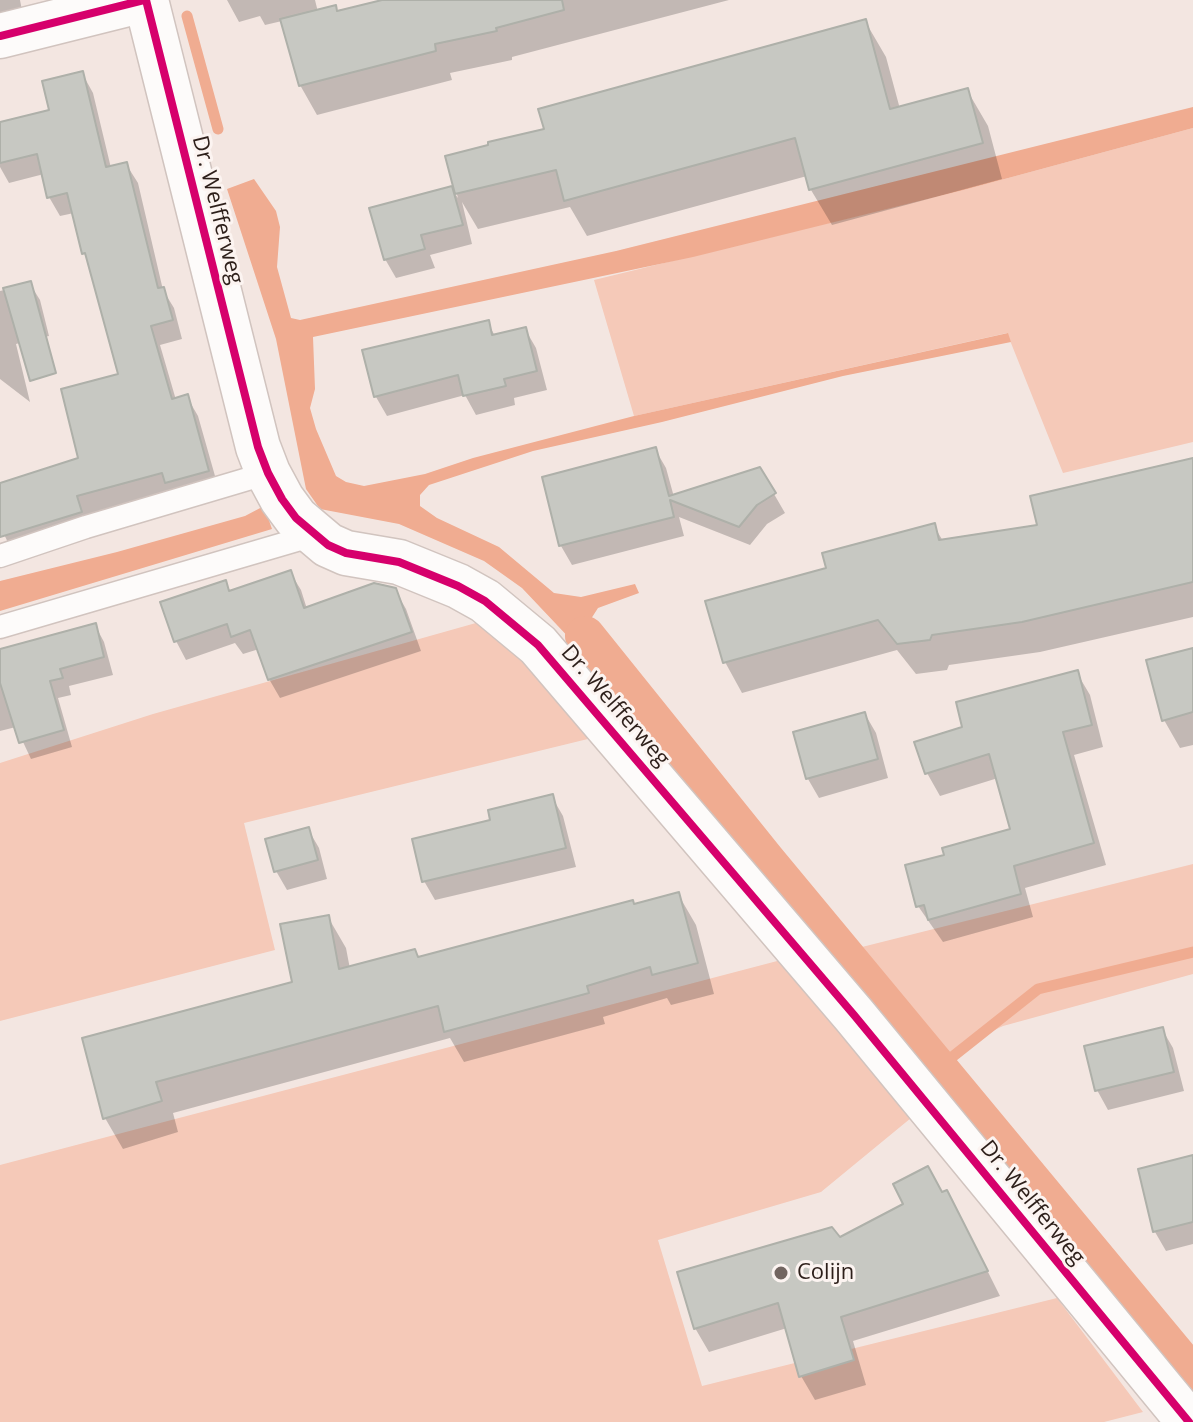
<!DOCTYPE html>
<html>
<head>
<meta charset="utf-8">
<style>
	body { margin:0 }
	canvas { display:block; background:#f3e6e1 }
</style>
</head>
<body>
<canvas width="1193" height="1422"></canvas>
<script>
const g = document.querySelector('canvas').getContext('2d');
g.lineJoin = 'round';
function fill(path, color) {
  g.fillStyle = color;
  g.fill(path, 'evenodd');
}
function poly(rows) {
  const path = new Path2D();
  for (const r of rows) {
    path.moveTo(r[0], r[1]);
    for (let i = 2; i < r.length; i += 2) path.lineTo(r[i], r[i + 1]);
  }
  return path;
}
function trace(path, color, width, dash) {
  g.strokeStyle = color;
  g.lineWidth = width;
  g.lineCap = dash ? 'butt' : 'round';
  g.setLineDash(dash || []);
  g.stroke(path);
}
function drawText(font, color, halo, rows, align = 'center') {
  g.font = font + ' "Open Sans",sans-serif';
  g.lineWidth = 6;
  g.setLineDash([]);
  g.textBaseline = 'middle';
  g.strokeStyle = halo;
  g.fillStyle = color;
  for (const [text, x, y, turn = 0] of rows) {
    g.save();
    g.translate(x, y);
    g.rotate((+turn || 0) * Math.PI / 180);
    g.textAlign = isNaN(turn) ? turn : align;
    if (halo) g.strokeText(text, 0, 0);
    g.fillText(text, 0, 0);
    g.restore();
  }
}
fill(poly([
	[1193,128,1193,442,1063,473,1007,333,634,416,594,280,964,190],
	[483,621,495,630,596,737,244,823,275,950,0,1021,0,763,153,714],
	[1193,864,1193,974,1003,1026,982,1036,936,1079,834,954],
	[781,960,911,1118,821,1192,658,1240,702,1386,1057,1298,1143,1412,1104,1422,0,1422,0,1165]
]), '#f5c9b8');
fill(poly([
	[1193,107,1193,128,964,190,693,257,313,337,315,389,310,408,316,429,336,476,346,482,364,486,425,474,473,458,634,416,1008,333,1011,342,843,376,662,422,533,451,429,485,420,495,420,506,437,518,499,547,554,593,581,597,635,584,639,593,598,608,589,622,629,674,609,680,522,588,484,561,399,524,320,509,306,489,276,339,227,189,254,179,276,211,280,227,277,267,291,318,300,320,616,251],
	[264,506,272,529,0,611,0,581,117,552,245,516]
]), '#f0ac91');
fill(poly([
	[0,0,20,0,25,26,0,34],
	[227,0,315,0,318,12,338,13,390,0,729,0,512,57,512,60,450,73,452,80,317,115,300,85,282,21,265,25,260,16,239,22],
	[865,21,886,57,900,109,967,90,988,126,1002,179,832,225,811,190,807,176,587,236,570,207,478,229,462,202,472,244,430,255,435,268,396,278,385,259,451,188,458,198,447,158,547,131],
	[82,73,93,93,111,168,126,164,138,183,163,290,174,308,182,339,160,345,176,400,187,397,198,416,219,490,172,492,86,515,91,531,14,555,0,526,0,485,81,460,120,376,74,213,60,216,49,197,44,174,9,183,0,167,0,124,51,112],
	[30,284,40,300,49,336,16,344,30,402,0,379,0,291],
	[488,323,495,336,525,329,536,348,547,390,514,398,515,405,476,415,465,395,387,416,376,397,364,352],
	[655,449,666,468,674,497,774,494,785,513,767,524,750,545,679,517,684,536,572,565,561,546,544,479],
	[1193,460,1193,617,1040,652,949,665,947,670,916,674,897,650,742,693,725,662,829,569,934,526,943,541,1039,527],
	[290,572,301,590,307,609,395,590,406,609,421,651,280,698,269,679,259,649,243,654,235,643,186,660,176,641,162,601,225,582,231,592],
	[95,625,104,642,113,675,69,686,71,695,58,698,72,747,31,759,16,727,0,731,0,659],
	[1193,650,1193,745,1180,748,1164,720],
	[1077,673,1090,695,1103,747,1074,755,1106,865,1025,888,1033,917,943,942,918,906,946,856,1013,830,998,778,940,796,927,773,964,728],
	[865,714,876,733,888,778,819,798,808,779,796,734],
	[552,797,563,816,576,867,435,900,424,881,493,821],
	[308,829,319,848,327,879,287,890,276,871],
	[678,894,696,925,714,994,671,1005,667,998,603,1017,605,1024,464,1062,450,1038,173,1113,178,1132,123,1149,105,1118,84,1040,294,983,328,917,346,948,350,969,419,959],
	[1162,1029,1173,1048,1184,1091,1108,1110,1097,1090,1087,1048],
	[1193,1157,1193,1244,1166,1251,1155,1232],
	[942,1194,960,1216,1000,1296,853,1341,866,1385,815,1400,801,1376,787,1328,709,1352,695,1328,839,1239,905,1204]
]), '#0003');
trace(poly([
	[187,16,218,129],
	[937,1069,1038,989,1193,952]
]), '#f0ac91', 11);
trace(poly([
	[585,636,765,860,1193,1376]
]), '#f0ac91', 40);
const building = poly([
	[382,0,562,0,564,10,496,28,497,31,435,44,436,51,299,86,280,19,336,5,337,11,382,0],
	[866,19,890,109,968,88,983,143,809,190,795,138,564,201,556,170,455,194,445,156,488,145,488,142,544,129,538,109,866,19],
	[83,71,106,167,127,162,158,288,164,287,173,320,151,326,172,399,188,394,209,471,165,483,162,473,77,496,82,512,0,537,0,483,78,458,61,389,118,374,85,253,82,254,67,193,47,198,37,154,0,163,0,122,49,110,42,81,83,71],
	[452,186,463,225,421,235,425,249,384,260,369,208,452,186],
	[31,281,56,373,30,381,3,288,31,281],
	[489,320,492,335,526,327,537,371,504,379,506,386,463,396,458,375,374,397,362,350,489,320],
	[656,447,669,496,760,467,776,493,757,505,739,527,670,500,674,517,559,546,542,477,656,447],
	[1193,458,1193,582,1022,622,932,635,930,640,897,644,878,620,723,663,705,601,826,568,822,553,935,523,939,540,1037,525,1030,496,1193,458],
	[291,570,304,608,374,583,396,588,412,632,268,680,250,630,231,637,227,624,174,642,160,602,226,580,229,591,291,570],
	[96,623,104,657,60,669,63,678,50,681,64,730,19,743,0,683,0,649,96,623],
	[1193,648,1193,712,1162,721,1146,660,1193,648],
	[1078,670,1092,725,1063,732,1094,843,1014,866,1021,894,928,920,924,905,916,907,905,865,944,855,942,848,1010,829,989,754,925,774,914,742,962,727,956,702,1078,670],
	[865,712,878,759,806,779,793,732,865,712],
	[553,794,566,848,422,882,412,839,490,820,488,810,553,794],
	[309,827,318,860,274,872,265,839,309,827],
	[679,892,698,963,652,975,650,967,587,986,589,993,444,1032,438,1006,156,1082,162,1101,103,1119,82,1038,292,982,280,924,329,915,339,969,415,949,418,957,633,900,634,904,679,892],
	[1163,1027,1174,1072,1095,1091,1084,1046,1163,1027],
	[1193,1155,1193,1222,1153,1232,1138,1169,1193,1155],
	[928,1166,942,1192,947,1190,988,1271,841,1317,854,1360,799,1377,778,1303,694,1329,677,1272,832,1227,840,1237,903,1204,893,1184,928,1166]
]);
fill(building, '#c7c8c2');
trace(building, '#aeb0a9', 2);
const service = poly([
	[0,556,86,527,268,473],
	[0,627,314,535]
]);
const minor = poly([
	[0,36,144,0]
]);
const tertiary = poly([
	[146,0,258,447,268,473,282,499,296,518,328,545,346,553,399,562,458,586,485,601,538,645,854,1015,1189,1422]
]);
trace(service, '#d1c4bf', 25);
trace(minor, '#d1c4bf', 47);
trace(tertiary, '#d1c4bf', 47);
trace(service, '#fdfbfa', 22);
trace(minor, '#fdfbfa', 44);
trace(tertiary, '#fdfbfa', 44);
trace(poly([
	[146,0,258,447,268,473,282,499,296,518,328,545,346,553,399,562,458,586,485,601,538,645,854,1015,1189,1422],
	[0,36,144,0]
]), '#d6006c', 8);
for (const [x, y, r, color] of [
	[781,1273,8,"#726560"]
]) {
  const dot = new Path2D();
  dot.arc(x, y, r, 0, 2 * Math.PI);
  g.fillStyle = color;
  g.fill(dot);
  trace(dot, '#fcf4f1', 3);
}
drawText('22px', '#2d1f1a', '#fcf4f1', [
	["Dr. Welfferweg",217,210,76],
	["Dr. Welfferweg",615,706,49],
	["Dr. Welfferweg",1032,1203,51]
]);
drawText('22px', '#2d1f1a', '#fcf4f1', [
	["Colijn",797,1273]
], 'left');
</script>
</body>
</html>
